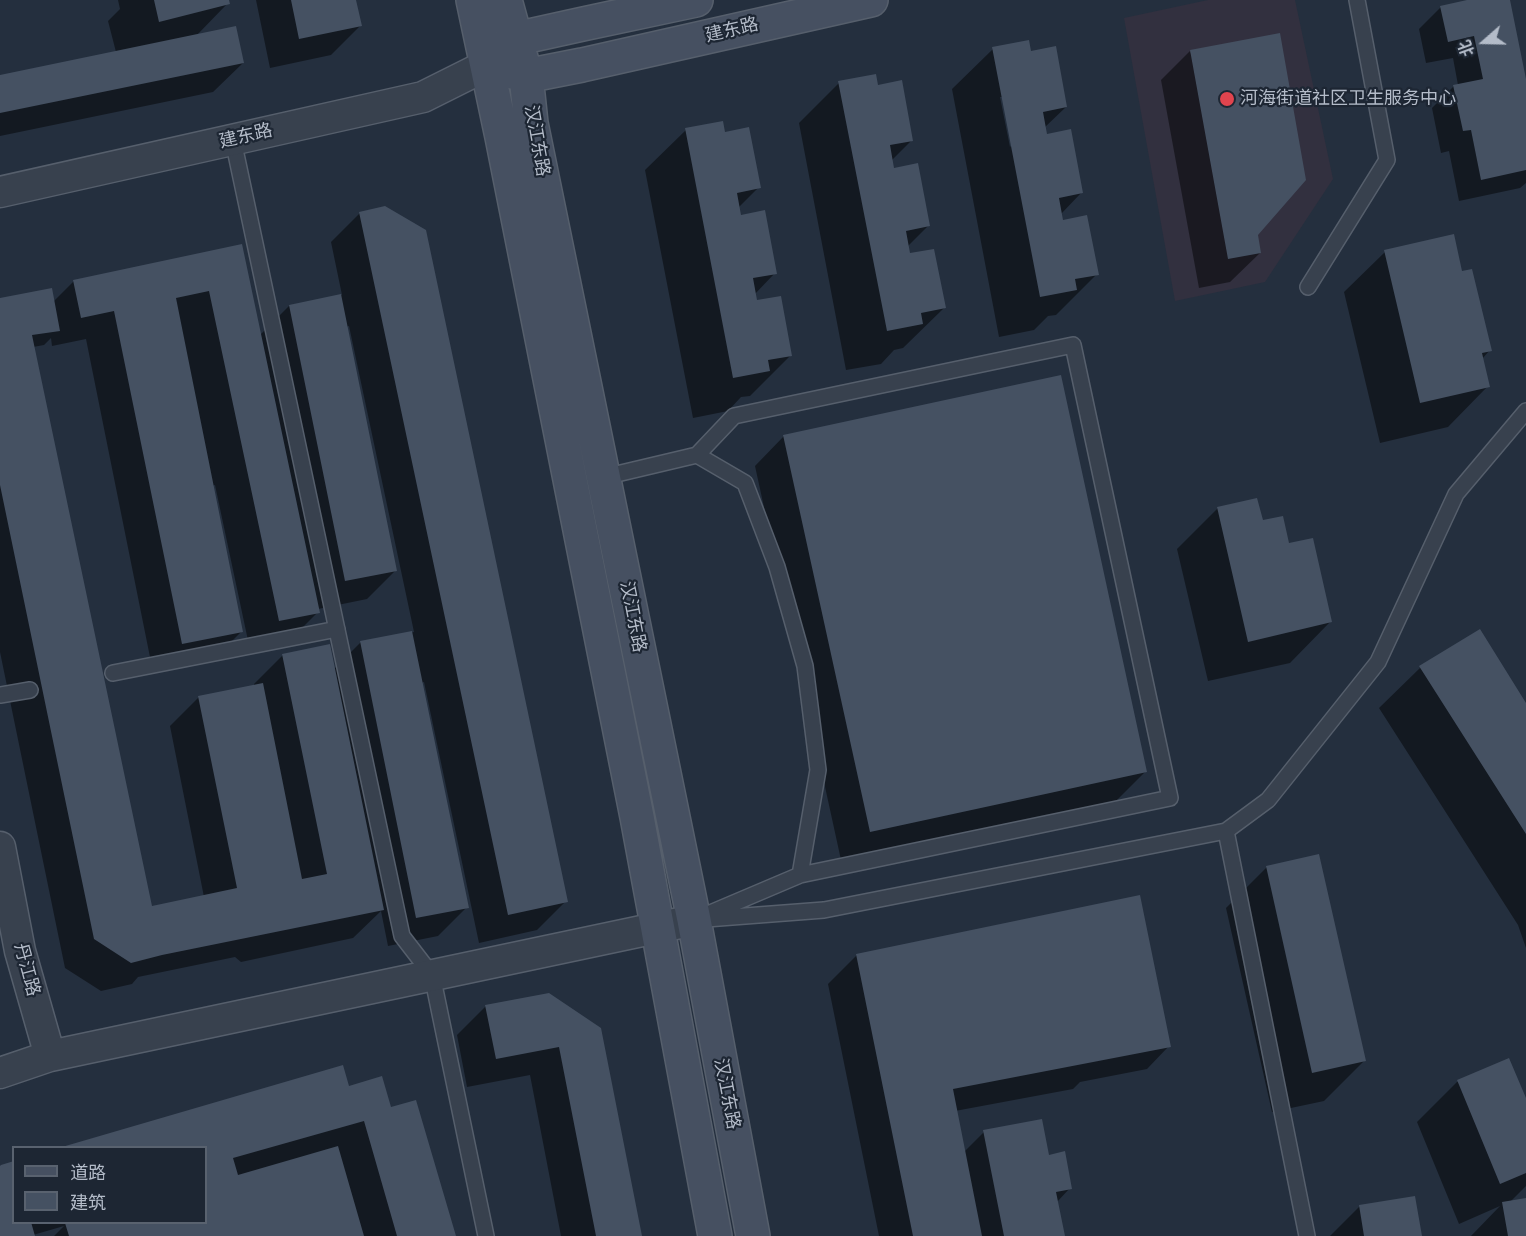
<!DOCTYPE html>
<html>
<head>
<meta charset="utf-8">
<style>
	body { margin:0 }
	#map { position:relative; width:1526px; height:1236px; overflow:hidden; background:#242f3e; font-family:Roboto,"Noto Sans SC",sans-serif }
	canvas { display:block }
	.legend { position:absolute; left:12px; top:1146px; width:195px; height:78px; box-sizing:border-box; background:#1d2633; border:2px solid #59626f; margin:0; padding:8px 10px; list-style:none; font-size:18px; color:#b4bcc9 }
	.legend li { display:flex; align-items:center; gap:12px; height:30px }
	.legend b { width:30px; border:2px solid #59626f }
	.north { position:absolute; left:1454px; top:12px; width:60px; height:60px; -webkit-text-stroke:4px #1d2633; paint-order:stroke; rotate:250deg; font-size:16px; font-weight:700; line-height:24px; text-align:center; color:#b4bcc9 }
	.north::after { content:''; display:block; margin:auto; width:21px; height:27px; background:#b4bcc9; clip-path:polygon(50% 0,100% 100%,50% 72%,0 100%) }
</style>
</head>
<body>
<div id="map">
<canvas width="1526" height="1236"></canvas>
<ul class="legend">
<li><b style="height:8px;background:#465061"></b>道路</li>
<li><b style="height:16px;background:#455162"></b>建筑</li>
</ul>
<div class="north">北</div>
</div>
<script>
const g = document.querySelector('canvas').getContext('2d');
g.lineJoin = 'round';
function fill(path, color) {
  g.fillStyle = color;
  g.fill(path, 'evenodd');
}
function poly(rows) {
  const path = new Path2D();
  for (const r of rows) {
    path.moveTo(r[0], r[1]);
    for (let i = 2; i < r.length; i += 2) path.lineTo(r[i], r[i + 1]);
  }
  return path;
}
function trace(path, color, width, dash) {
  g.strokeStyle = color;
  g.lineWidth = width;
  g.lineCap = dash ? 'butt' : 'round';
  g.setLineDash(dash || []);
  g.stroke(path);
}
function drawText(font, color, halo, rows, align = 'center') {
  g.font = font + ' Roboto,"Noto Sans SC",sans-serif';
  g.lineWidth = 4.5;
  g.setLineDash([]);
  g.textBaseline = 'middle';
  g.strokeStyle = halo;
  g.fillStyle = color;
  for (const [text, x, y, turn = 0] of rows) {
    g.save();
    g.translate(x, y);
    g.rotate((+turn || 0) * Math.PI / 180);
    g.textAlign = isNaN(turn) ? turn : align;
    if (halo) g.strokeText(text, 0, 0);
    g.fillText(text, 0, 0);
    g.restore();
  }
}
fill(poly([
	[1208,0,1295,0,1333,179,1265,282,1175,301,1124,18]
]), '#32303f');
fill(poly([
	[118,0,227,0,228,3,196,36,243,63,213,92,0,136,0,76,116,52,108,21,120,9],
	[256,0,355,0,360,26,331,55,270,68],
	[1474,0,1508,0,1526,86,1526,183,1520,188,1459,201,1449,151,1441,153,1432,108,1454,86,1458,85,1453,58,1426,63,1419,29,1441,7],
	[993,49,1030,53,1066,107,1044,128,1046,136,1082,192,1061,214,1062,222,1097,274,1056,315,1048,316,1034,330,999,337,952,89],
	[1000,97,1003,97,1012,145,1010,147],
	[1190,51,1256,235,1260,253,1230,282,1199,288,1161,80],
	[839,83,877,86,912,140,891,161,893,169,928,226,907,247,908,255,944,308,903,348,894,350,881,364,846,370,799,123],
	[686,130,724,133,759,187,738,208,740,217,775,273,754,295,755,302,791,355,750,396,741,397,728,411,693,418,645,170],
	[360,213,566,901,537,930,479,943,424,682,421,683,467,907,438,936,388,946,381,911,353,938,241,962,235,957,138,977,132,984,101,991,65,968,0,652,0,300,53,302,74,281,241,246,260,335,289,306,342,295,331,242],
	[349,326,414,632,361,642,333,670,283,655,254,684,254,686,199,697,170,726,204,897,151,908,33,347,44,345,51,338,52,346,86,339,153,672,213,660,242,631,212,486,215,485,250,650,289,641,318,612,318,609,367,599,396,570,346,327],
	[1385,252,1461,273,1490,350,1482,359,1488,386,1448,427,1380,443,1344,292],
	[784,436,1145,772,1116,801,841,860,755,466],
	[1218,508,1262,522,1288,545,1330,622,1290,663,1208,681,1177,549],
	[1480,631,1526,706,1526,948,1518,925,1379,708,1420,668],
	[1267,867,1365,1060,1324,1101,1272,1112,1226,908],
	[857,955,1169,1046,1147,1069,1080,1082,1073,1089,955,1111,964,1152,984,1132,1048,1156,1070,1188,1057,1202,1063,1236,879,1236,828,984],
	[548,994,640,1236,561,1236,530,1075,467,1087,457,1035,486,1006],
	[1509,1060,1526,1102,1526,1186,1510,1202,1526,1200,1526,1236,1471,1236,1500,1206,1459,1224,1417,1122,1457,1082],
	[342,1067,348,1088,454,1236,54,1236,64,1226,33,1235,33,1236,0,1236,0,1168,14,1222,206,1222,206,1148,65,1148],
	[1414,1197,1420,1236,1330,1236,1359,1207]
]), '#0007');
fill(poly([
	[154,0,229,0,230,4,159,22],
	[291,0,356,0,362,26,299,39],
	[1467,0,1510,0,1526,79,1526,170,1481,180,1471,130,1463,131,1453,85,1483,79,1474,36,1448,42,1440,6],
	[236,26,244,63,0,113,0,75],
	[1280,33,1306,180,1258,235,1261,253,1228,259,1190,50],
	[1029,40,1031,51,1056,46,1067,107,1043,112,1047,134,1071,129,1083,193,1059,198,1063,220,1087,215,1099,275,1075,279,1077,290,1040,297,992,47],
	[876,74,878,85,902,80,913,141,890,145,894,168,918,163,930,226,906,231,910,253,934,249,946,308,921,313,923,324,887,331,838,81],
	[723,121,725,132,749,127,761,188,737,193,741,215,765,210,777,274,753,278,757,300,781,296,792,356,768,360,770,371,733,378,685,128],
	[385,206,426,230,568,902,508,915,359,212],
	[1454,234,1462,271,1472,269,1492,351,1482,353,1490,387,1420,403,1384,250],
	[242,244,320,613,279,621,209,291,176,298,243,632,182,644,114,311,81,318,73,280],
	[52,288,60,331,32,335,152,906,237,888,198,696,263,683,302,879,327,874,282,654,330,644,384,910,162,955,131,963,94,939,0,485,0,298],
	[341,294,397,571,345,581,289,305],
	[1061,375,1147,772,870,832,783,435],
	[1257,498,1263,520,1283,516,1289,543,1313,538,1332,622,1248,642,1217,507],
	[1480,629,1526,703,1526,834,1419,666],
	[412,631,469,908,416,918,360,641],
	[1319,854,1366,1061,1312,1073,1266,866],
	[1140,895,1171,1047,953,1089,982,1236,913,1236,856,954],
	[549,993,601,1028,642,1236,596,1236,559,1047,496,1059,485,1005],
	[1509,1058,1526,1098,1526,1173,1500,1184,1457,1080],
	[343,1065,349,1086,382,1076,391,1107,416,1100,456,1236,397,1236,364,1121,233,1158,238,1175,338,1146,364,1236,69,1236,65,1223,67,1222,206,1222,206,1148,62,1147],
	[1042,1119,1049,1155,1065,1151,1072,1189,1056,1192,1065,1236,1004,1236,983,1130],
	[14,1161,14,1222,31,1222,35,1236,0,1236,0,1166,1,1165],
	[1415,1196,1422,1236,1364,1236,1359,1205],
	[1526,1198,1526,1236,1508,1236,1502,1202]
]), '#455162');
const lane = poly([
	[233,140,402,936,432,975,486,1236],
	[1308,287,1387,160,1357,0],
	[697,455,745,483,777,567,805,666,818,770,800,875],
	[604,477,697,455,734,416,1073,345,1170,798,800,875,694,920],
	[113,673,337,629],
	[0,695,30,690],
	[1226,831,1307,1236],
	[706,919,824,910,1226,831,1268,800,1378,662,1456,494,1526,411]
]);
const street = poly([
	[0,192,423,97,487,65],
	[0,847,20,951,50,1056],
	[0,1073,50,1056,694,920]
]);
const secondary = poly([
	[473,0,502,137,637,817,715,1236],
	[505,0,526,76,531,123,694,920,753,1236],
	[500,53,515,39,583,24,696,0],
	[506,70,526,76,582,65,871,0]
]);
trace(lane, '#565f6c', 18);
trace(street, '#565f6c', 33);
trace(secondary, '#565f6c', 36);
trace(lane, '#38414e', 15);
trace(street, '#38414e', 30);
trace(secondary, '#465061', 33);
for (const [x, y, r, color] of [
	[1227,99,8,"#e0444e"]
]) {
  const dot = new Path2D();
  dot.arc(x, y, r, 0, 2 * Math.PI);
  g.fillStyle = color;
  g.fill(dot);
  trace(dot, '#1d2633', 2);
}
drawText('18px', '#b4bcc9', '#1d2633', [
	["建东路",732,31,-13],
	["建东路",246,137,-13],
	["汉江东路",536,141,80],
	["汉江东路",632,617,79],
	["丹江路",26,970,75],
	["汉江东路",726,1094,79]
]);
drawText('18px', '#b4bcc9', '#1d2633', [
	["河海街道社区卫生服务中心",1240,99]
], 'left');
</script>
</body>
</html>
